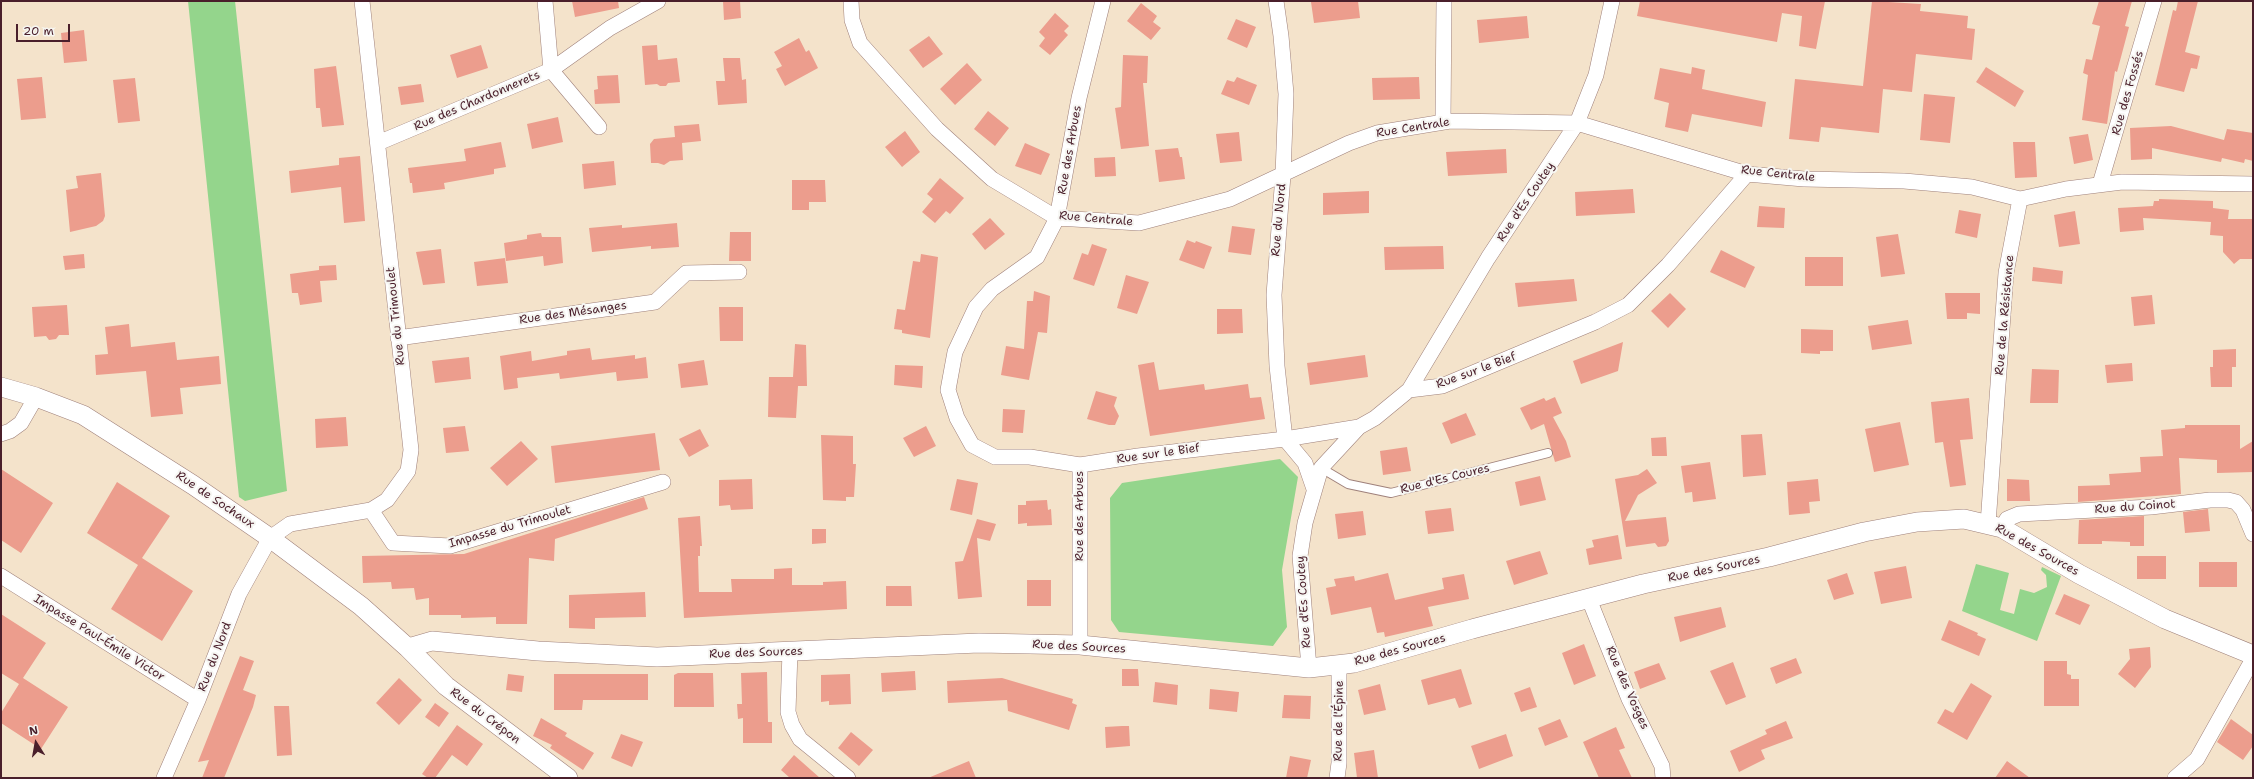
<!DOCTYPE html>
<html>
<head>
<meta charset="utf-8">
<style>
	body { margin:0 }
	#map { position:relative; width:2254px; height:779px; overflow:hidden; background:#f4e3cb; font-family:"Shantell Sans",sans-serif }
	canvas { display:block }
	.frame { position:absolute; inset:0; border:2px solid #4a1f2b; pointer-events:none }
	.north { position:absolute; left:16px; top:723px; width:40px; height:40px; -webkit-text-stroke:3px #f6f6f2; paint-order:stroke; rotate:349deg; font-size:11px; font-weight:700; line-height:16px; text-align:center; color:#4a1f2b }
	.north::after { content:''; display:block; margin:auto; width:14px; height:18px; background:#4a1f2b; clip-path:polygon(50% 0,100% 100%,50% 72%,0 100%) }
	.scale { position:absolute; left:16px; top:24px; width:54px; height:18px; box-sizing:border-box; border:2px solid #4a1f2b; border-top:0; padding-left:5px; font-size:12px; line-height:14px; white-space:nowrap; color:#4a1f2b; -webkit-text-stroke:3px #f6f6f2; paint-order:stroke }
</style>
</head>
<body>
<div id="map">
<canvas width="2254" height="779"></canvas>
<div class="frame"></div>
<div class="north">N</div>
<div class="scale">20 m</div>
</div>
<script>
const g = document.querySelector('canvas').getContext('2d');
g.lineJoin = 'round';
function fill(path, color) {
  g.fillStyle = color;
  g.fill(path, 'evenodd');
}
function poly(rows) {
  const path = new Path2D();
  for (const r of rows) {
    path.moveTo(r[0], r[1]);
    for (let i = 2; i < r.length; i += 2) path.lineTo(r[i], r[i + 1]);
  }
  return path;
}
function trace(path, color, width, dash) {
  g.strokeStyle = color;
  g.lineWidth = width;
  g.lineCap = dash ? 'butt' : 'round';
  g.setLineDash(dash || []);
  g.stroke(path);
}
function drawText(font, color, halo, rows, align = 'center') {
  g.font = font + ' "Shantell Sans",sans-serif';
  g.lineWidth = 4;
  g.setLineDash([]);
  g.textBaseline = 'middle';
  g.strokeStyle = halo;
  g.fillStyle = color;
  for (const [text, x, y, turn = 0] of rows) {
    g.save();
    g.translate(x, y);
    g.rotate((+turn || 0) * Math.PI / 180);
    g.textAlign = isNaN(turn) ? turn : align;
    if (halo) g.strokeText(text, 0, 0);
    g.fillText(text, 0, 0);
    g.restore();
  }
}
fill(poly([
	[188,1,235,1,287,491,245,501,239,497],
	[1280,459,1298,477,1282,570,1287,627,1273,646,1119,632,1111,620,1110,498,1122,483],
	[1976,564,2009,573,2000,610,2014,614,2020,589,2034,593,2047,587,2046,575,2041,570,2042,567,2061,576,2037,641,1962,611]
]), '#94d58c');
fill(poly([
	[572,1,618,1,619,8,575,17],
	[723,1,740,1,741,18,724,20],
	[1319,1,1358,1,1360,18,1314,23,1311,2],
	[1640,1,1825,1,1816,49,1799,46,1802,16,1782,13,1777,42,1637,16],
	[1872,1,1921,4,1920,11,1968,16,1967,28,1975,29,1972,60,1916,54,1912,92,1883,89,1879,133,1821,127,1819,142,1789,139,1795,79,1863,86],
	[2099,1,2132,1,2125,26,2129,27,2117,72,2115,71,2107,124,2082,120,2088,75,2083,73,2086,59,2092,60,2100,26,2092,24],
	[2178,1,2198,1,2185,52,2200,56,2197,69,2191,68,2184,92,2155,85,2173,10,2176,11],
	[1141,3,1157,16,1153,22,1161,28,1151,40,1127,21],
	[1055,13,1069,26,1064,31,1068,35,1050,55,1039,46,1045,38,1039,32],
	[1527,16,1529,38,1479,43,1477,20],
	[1236,19,1256,27,1247,48,1227,39],
	[84,30,87,61,64,63,61,33],
	[929,36,943,54,923,68,909,50],
	[799,38,806,52,809,50,818,68,785,86,776,69,782,66,774,52],
	[481,45,488,68,457,78,450,55],
	[657,45,658,60,677,58,680,82,668,83,666,86,660,86,657,84,645,85,642,46],
	[1123,55,1148,56,1147,83,1143,83,1149,146,1121,149,1115,108,1121,107],
	[723,58,740,58,742,80,746,79,747,103,718,105,716,81,725,81],
	[967,63,982,80,955,105,940,89],
	[336,66,344,125,322,127,320,108,316,108,314,69],
	[1692,67,1705,70,1702,89,1766,102,1762,127,1692,114,1688,132,1665,127,1669,103,1654,99,1660,68,1691,74],
	[1986,67,2024,91,2015,107,1976,82],
	[618,75,620,103,595,104,594,90,598,89,597,76],
	[42,77,46,118,21,120,17,79],
	[1237,77,1257,85,1249,105,1221,94,1227,80,1234,82],
	[1419,77,1420,99,1373,100,1372,78],
	[135,78,140,121,118,123,113,80],
	[421,84,424,102,401,105,398,87],
	[1924,94,1955,97,1950,143,1920,140],
	[988,111,1009,128,995,146,974,129],
	[558,117,563,142,532,149,527,124],
	[699,124,701,141,682,143,683,160,670,161,664,165,658,163,651,163,650,144,654,139,675,137,674,126],
	[2171,126,2224,140,2227,129,2253,133,2253,161,2245,159,2244,163,2222,158,2221,162,2152,148,2152,159,2131,160,2130,128],
	[905,131,920,152,902,167,885,147],
	[1239,132,1242,161,1220,163,1216,134],
	[2088,134,2093,160,2074,164,2069,137],
	[501,142,506,167,494,169,494,174,444,183,445,189,413,193,412,183,410,183,408,168,466,161,464,149],
	[2013,142,2035,142,2037,177,2015,178],
	[1025,143,1050,154,1041,175,1015,166],
	[1178,148,1180,157,1182,157,1185,179,1159,182,1155,150],
	[1506,149,1507,173,1448,176,1446,152],
	[360,156,365,221,344,223,341,187,291,193,289,171,339,165,339,158],
	[1115,157,1116,176,1095,177,1094,158],
	[614,161,616,185,584,189,582,164],
	[101,173,105,216,103,221,96,226,70,232,66,190,78,188,76,176],
	[940,178,964,198,950,214,946,211,935,223,922,212,933,199,927,194],
	[792,180,825,180,826,202,809,202,809,210,792,210],
	[1633,189,1635,213,1576,216,1575,192],
	[1369,191,1369,213,1323,215,1323,193],
	[2159,199,2213,201,2213,208,2229,210,2228,219,2252,219,2252,259,2240,259,2234,264,2223,252,2223,236,2210,235,2211,222,2143,218,2144,230,2120,232,2118,208,2153,206,2154,201,2159,201],
	[1759,206,1785,208,1784,228,1757,227],
	[1959,210,1981,214,1977,238,1955,233],
	[2075,211,2080,244,2059,247,2054,215],
	[990,218,1005,234,985,250,972,234],
	[677,223,679,247,651,249,651,246,592,252,589,228,622,225,622,228],
	[1232,226,1255,229,1251,255,1228,252],
	[730,232,751,232,751,261,729,261],
	[541,233,542,237,561,237,563,263,544,266,543,256,506,261,504,243,527,239,527,235],
	[1898,234,1905,274,1881,277,1876,237],
	[1187,240,1195,243,1196,241,1212,247,1204,269,1179,260],
	[1092,244,1107,249,1094,286,1073,279,1082,253,1088,255],
	[1443,246,1444,269,1385,270,1384,247],
	[441,249,445,283,423,285,416,252],
	[1721,250,1755,267,1745,288,1710,272],
	[84,254,85,268,65,270,63,256],
	[921,254,938,257,930,338,902,333,902,330,894,329,897,309,905,310,913,261,920,262],
	[1805,257,1843,257,1843,286,1805,286],
	[505,258,508,283,477,286,474,262],
	[336,265,337,280,320,281,322,302,300,305,298,293,292,293,290,274,319,270,319,276,319,266],
	[2033,267,2063,271,2062,284,2032,281],
	[1126,275,1149,282,1137,314,1117,308],
	[1574,279,1577,301,1518,307,1515,283],
	[1034,291,1050,296,1047,333,1038,332,1029,380,1001,375,1006,346,1024,349,1027,301,1033,301],
	[1670,293,1686,309,1668,328,1651,311],
	[1945,293,1980,293,1980,314,1967,313,1967,319,1947,319],
	[2152,295,2155,324,2134,326,2131,297],
	[67,305,69,335,59,335,56,339,49,340,46,336,34,337,32,307],
	[719,307,743,307,743,341,720,341],
	[1217,309,1242,309,1243,333,1217,334],
	[1908,320,1912,344,1872,350,1868,326],
	[129,324,131,347,175,342,177,360,219,356,221,384,180,388,183,414,151,417,146,371,96,375,95,355,108,354,105,327],
	[1801,329,1833,330,1833,351,1820,351,1820,354,1801,353],
	[1623,342,1618,371,1581,384,1573,361],
	[795,344,806,345,807,386,798,386,796,418,768,417,769,377,793,377],
	[590,348,592,360,635,355,635,359,646,357,648,378,617,381,616,372,560,379,559,373,517,378,518,388,504,390,500,356,531,351,532,361,567,355,567,351],
	[2236,349,2236,367,2232,367,2232,387,2211,387,2210,367,2213,367,2213,350],
	[1365,355,1368,377,1310,385,1307,363],
	[469,357,471,379,435,383,432,361],
	[704,360,708,385,681,388,678,364],
	[1154,362,1159,390,1204,384,1205,390,1248,384,1250,398,1261,397,1265,419,1150,436,1138,365],
	[2132,363,2133,381,2107,383,2105,365],
	[895,365,923,366,922,388,894,385],
	[2032,369,2059,370,2058,403,2030,403],
	[1096,391,1117,397,1114,406,1119,416,1115,425,1109,425,1087,419],
	[1555,397,1562,413,1553,417,1566,441,1571,457,1555,462,1544,424,1531,430,1520,408,1544,398,1546,401],
	[1969,398,1973,439,1960,440,1966,485,1950,487,1943,442,1935,443,1931,402],
	[1003,409,1025,410,1023,433,1002,432],
	[1466,413,1476,435,1451,444,1442,423],
	[346,417,348,446,316,448,315,419],
	[1900,422,1909,465,1874,472,1865,429],
	[2185,425,2240,425,2240,449,2253,441,2253,472,2217,473,2217,460,2179,458,2181,494,2078,502,2078,486,2110,485,2109,474,2141,472,2140,457,2163,456,2161,430,2185,428],
	[465,426,469,451,446,453,443,428],
	[926,426,936,446,914,457,903,438],
	[700,429,709,446,689,457,679,439],
	[655,433,660,470,555,483,551,446],
	[1762,434,1766,475,1743,477,1741,435],
	[821,435,853,436,853,464,856,464,854,497,846,497,846,501,823,500],
	[1666,437,1667,456,1652,456,1651,438],
	[521,441,538,459,507,486,490,468],
	[1407,447,1411,471,1383,475,1380,451],
	[1710,462,1716,499,1693,502,1692,492,1685,493,1681,466],
	[1,469,53,503,21,553,1,540],
	[1647,469,1657,483,1638,495,1625,521,1666,517,1669,541,1666,546,1658,547,1655,543,1626,547,1615,479,1638,475],
	[1540,476,1546,500,1520,506,1515,482],
	[752,479,753,509,731,510,730,505,719,506,719,480],
	[957,479,978,483,972,515,950,510],
	[1818,479,1820,501,1809,502,1810,513,1789,515,1787,482],
	[2007,479,2029,480,2030,501,2007,501],
	[117,482,170,516,142,558,193,591,162,641,111,609,138,565,87,533],
	[644,497,648,509,555,539,554,561,529,558,527,624,496,624,496,617,461,618,461,615,429,615,429,598,416,600,414,588,392,589,391,582,363,583,362,556,464,554],
	[1047,500,1048,510,1051,509,1052,525,1027,526,1027,523,1018,524,1018,505,1026,505,1026,501],
	[1451,508,1454,531,1428,534,1425,511],
	[2208,509,2210,531,2185,533,2183,512],
	[1363,511,1366,535,1338,539,1335,514],
	[700,516,702,546,700,546,700,556,698,556,699,592,732,592,731,579,774,579,774,569,792,568,792,585,823,585,823,582,846,581,847,609,684,618,678,518],
	[2144,516,2144,546,2130,546,2130,542,2102,541,2102,544,2078,544,2079,520],
	[977,519,996,524,990,541,977,538,982,597,958,599,955,562,963,561],
	[812,529,826,529,826,543,812,544],
	[1618,535,1622,559,1589,565,1586,549,1594,547,1592,540],
	[1540,551,1548,574,1514,585,1506,561],
	[2137,556,2166,556,2166,579,2137,579],
	[2199,562,2237,562,2237,587,2199,587],
	[1906,566,1912,598,1881,604,1874,572],
	[1388,573,1395,600,1444,589,1442,578,1464,574,1469,599,1428,607,1433,626,1385,637,1384,632,1377,633,1371,607,1331,615,1326,588,1336,586,1334,579,1354,576,1355,581],
	[1847,573,1854,594,1834,600,1827,580],
	[1027,580,1051,580,1051,606,1027,606],
	[886,586,911,586,912,606,886,606],
	[645,592,646,617,595,618,595,629,569,628,569,595],
	[2064,594,2090,605,2080,625,2055,614],
	[1721,607,1726,627,1680,642,1674,617],
	[1,614,46,643,23,678,68,707,41,749,1,723,1,713,19,684,1,673],
	[1949,620,1978,633,1977,635,1986,639,1979,656,1941,640],
	[1584,644,1596,676,1574,685,1562,653],
	[2150,647,2151,667,2135,688,2118,674,2130,659,2129,649],
	[240,656,254,661,243,690,256,695,253,707,224,778,202,778,209,760,198,762],
	[1796,658,1802,673,1776,684,1770,668],
	[2044,661,2067,661,2067,674,2071,675,2071,679,2079,679,2079,706,2044,706],
	[1733,662,1746,697,1726,705,1710,671],
	[1659,663,1666,679,1640,689,1634,672],
	[1122,669,1138,669,1139,686,1122,686],
	[1461,669,1472,704,1459,708,1455,698,1428,705,1421,680],
	[915,671,916,690,882,692,881,673],
	[767,672,768,722,772,722,772,743,743,743,743,718,738,719,737,704,742,704,741,673],
	[678,673,713,673,714,707,674,707,674,675],
	[508,674,524,676,522,692,506,690],
	[554,674,648,674,648,700,583,700,582,710,554,710],
	[850,674,851,704,829,705,829,701,821,702,821,675],
	[399,678,422,700,399,725,376,703],
	[1002,678,1073,699,1072,703,1077,705,1069,730,1008,711,1007,700,948,703,947,681],
	[1155,682,1178,685,1177,705,1153,702],
	[1971,683,1992,696,1967,740,1937,723,1945,709,1953,713],
	[1380,684,1386,710,1364,715,1358,690],
	[1530,687,1537,707,1521,712,1514,693],
	[1210,689,1239,692,1237,712,1209,709],
	[1284,695,1311,696,1310,719,1282,718],
	[435,703,449,713,439,727,425,717],
	[274,706,289,706,292,755,277,756],
	[541,718,567,733,565,736,594,753,583,770,550,748,552,745,533,736],
	[1560,719,1568,737,1545,746,1538,728],
	[2231,719,2253,735,2253,746,2243,760,2217,742],
	[1786,721,1793,738,1761,750,1765,759,1739,772,1730,751,1767,734,1765,730],
	[457,725,483,744,467,766,452,755,435,778,428,778,422,774],
	[1122,726,1129,726,1130,746,1106,748,1105,727],
	[1616,727,1625,748,1619,750,1632,778,1599,778,1583,742],
	[851,732,873,750,859,766,838,748],
	[621,734,643,742,632,767,611,758],
	[1506,734,1513,756,1479,769,1471,746],
	[1374,750,1378,778,1357,778,1354,753],
	[794,755,820,778,790,778,781,770],
	[1290,756,1311,760,1307,778,1286,778],
	[969,761,976,778,928,778],
	[2007,761,2030,778,1995,778]
]), '#ec9d8d');
const service = poly([
	[1321,468,1348,484,1391,493,1548,453]
]);
const minor = poly([
	[545,1,551,70],
	[851,1,852,20,860,43,937,129,992,179,1057,218,1139,223,1230,199,1349,143,1377,133,1450,121,1577,123,1747,174,1804,179,1904,181,1972,187,2020,199,2066,189,2122,182,2253,184],
	[1103,1,1079,98,1057,218,1037,257,992,289,976,307,955,352,948,390,957,418,972,445,995,457,1030,457,1080,465,1138,456,1285,439,1359,427,1375,418,1409,390,1442,386,1595,322,1628,305,1668,265,1747,174],
	[1276,1,1281,36,1286,94,1283,175,1274,295,1277,366,1285,439],
	[551,70,599,127],
	[1443,122,1444,1],
	[378,143,551,70,610,28,658,1],
	[2100,184,2154,1],
	[398,338,655,302,686,273,739,272],
	[1409,390,1488,258,1577,123,1596,75,1612,1],
	[1,434,10,431,21,423,36,397],
	[1285,439,1305,463,1314,489],
	[371,510,393,543,450,546,663,482],
	[1988,524,2006,273,2020,199],
	[2002,528,2007,519,2019,514,2151,507,2210,500,2228,500,2236,502,2243,510,2253,534],
	[1,576,198,700],
	[1589,599,1629,699,1662,766,1663,778],
	[1080,645,1080,465],
	[790,651,788,712,792,725,800,739,848,778],
	[1309,668,1300,556,1305,523,1321,468,1359,427],
	[164,778,198,700,239,594,270,538,290,524,371,510,387,500,408,471,411,450,362,1],
	[1337,778,1339,763,1339,665],
	[2175,778,2197,759,2253,659]
]);
const tertiary = poly([
	[1,387,36,397,83,415,193,485,270,538,361,606,408,648,446,686,568,778],
	[408,648,432,641,538,651,657,657,979,643,1080,645,1309,668,1354,663,1472,629,1643,584,1769,557,1864,532,1917,522,1964,519,2002,528,2079,574,2165,619,2253,655]
]);
trace(service, '#9f817b', 10);
trace(minor, '#9f817b', 16);
trace(tertiary, '#9f817b', 20);
trace(service, '#fff', 8);
trace(minor, '#fff', 15);
trace(tertiary, '#fff', 19);
drawText('12px', '#4a1f2b', '#f6f6f2', [
	["Rue des Fossés",2128,93,-74],
	["Rue des Chardonnerets",477,101,-23],
	["Rue Centrale",1413,128,-9],
	["Rue des Arbues",1070,150,-80],
	["Rue Centrale",1778,174,6],
	["Rue d'Es Coutey",1526,202,-56],
	["Rue Centrale",1096,219,5],
	["Rue du Nord",1279,220,-85],
	["Rue des Mésanges",573,313,-8],
	["Rue de la Résistance",2005,315,-85],
	["Rue du Trimoulet",396,316,-96],
	["Rue sur le Bief",1476,371,-20],
	["Rue sur le Bief",1158,454,-8],
	["Rue d'Es Coures",1445,479,-14],
	["Rue de Sochaux",215,500,34],
	["Rue du Coinot",2135,507,-4],
	["Rue des Arbues",1080,516,-90],
	["Impasse du Trimoulet",510,527,-16],
	["Rue des Sources",2037,550,29],
	["Rue des Sources",1714,569,-12],
	["Rue d'Es Coutey",1304,602,-94],
	["Impasse Paul-Émile Victor",99,638,32],
	["Rue des Sources",1079,647,3],
	["Rue des Sources",1400,650,-15],
	["Rue des Sources",756,653,-2],
	["Rue du Nord",215,657,-69],
	["Rue des Vosges",1627,688,66],
	["Rue du Crépon",485,716,37],
	["Rue de l'Épine",1339,721,-89]
]);
</script>
</body>
</html>
